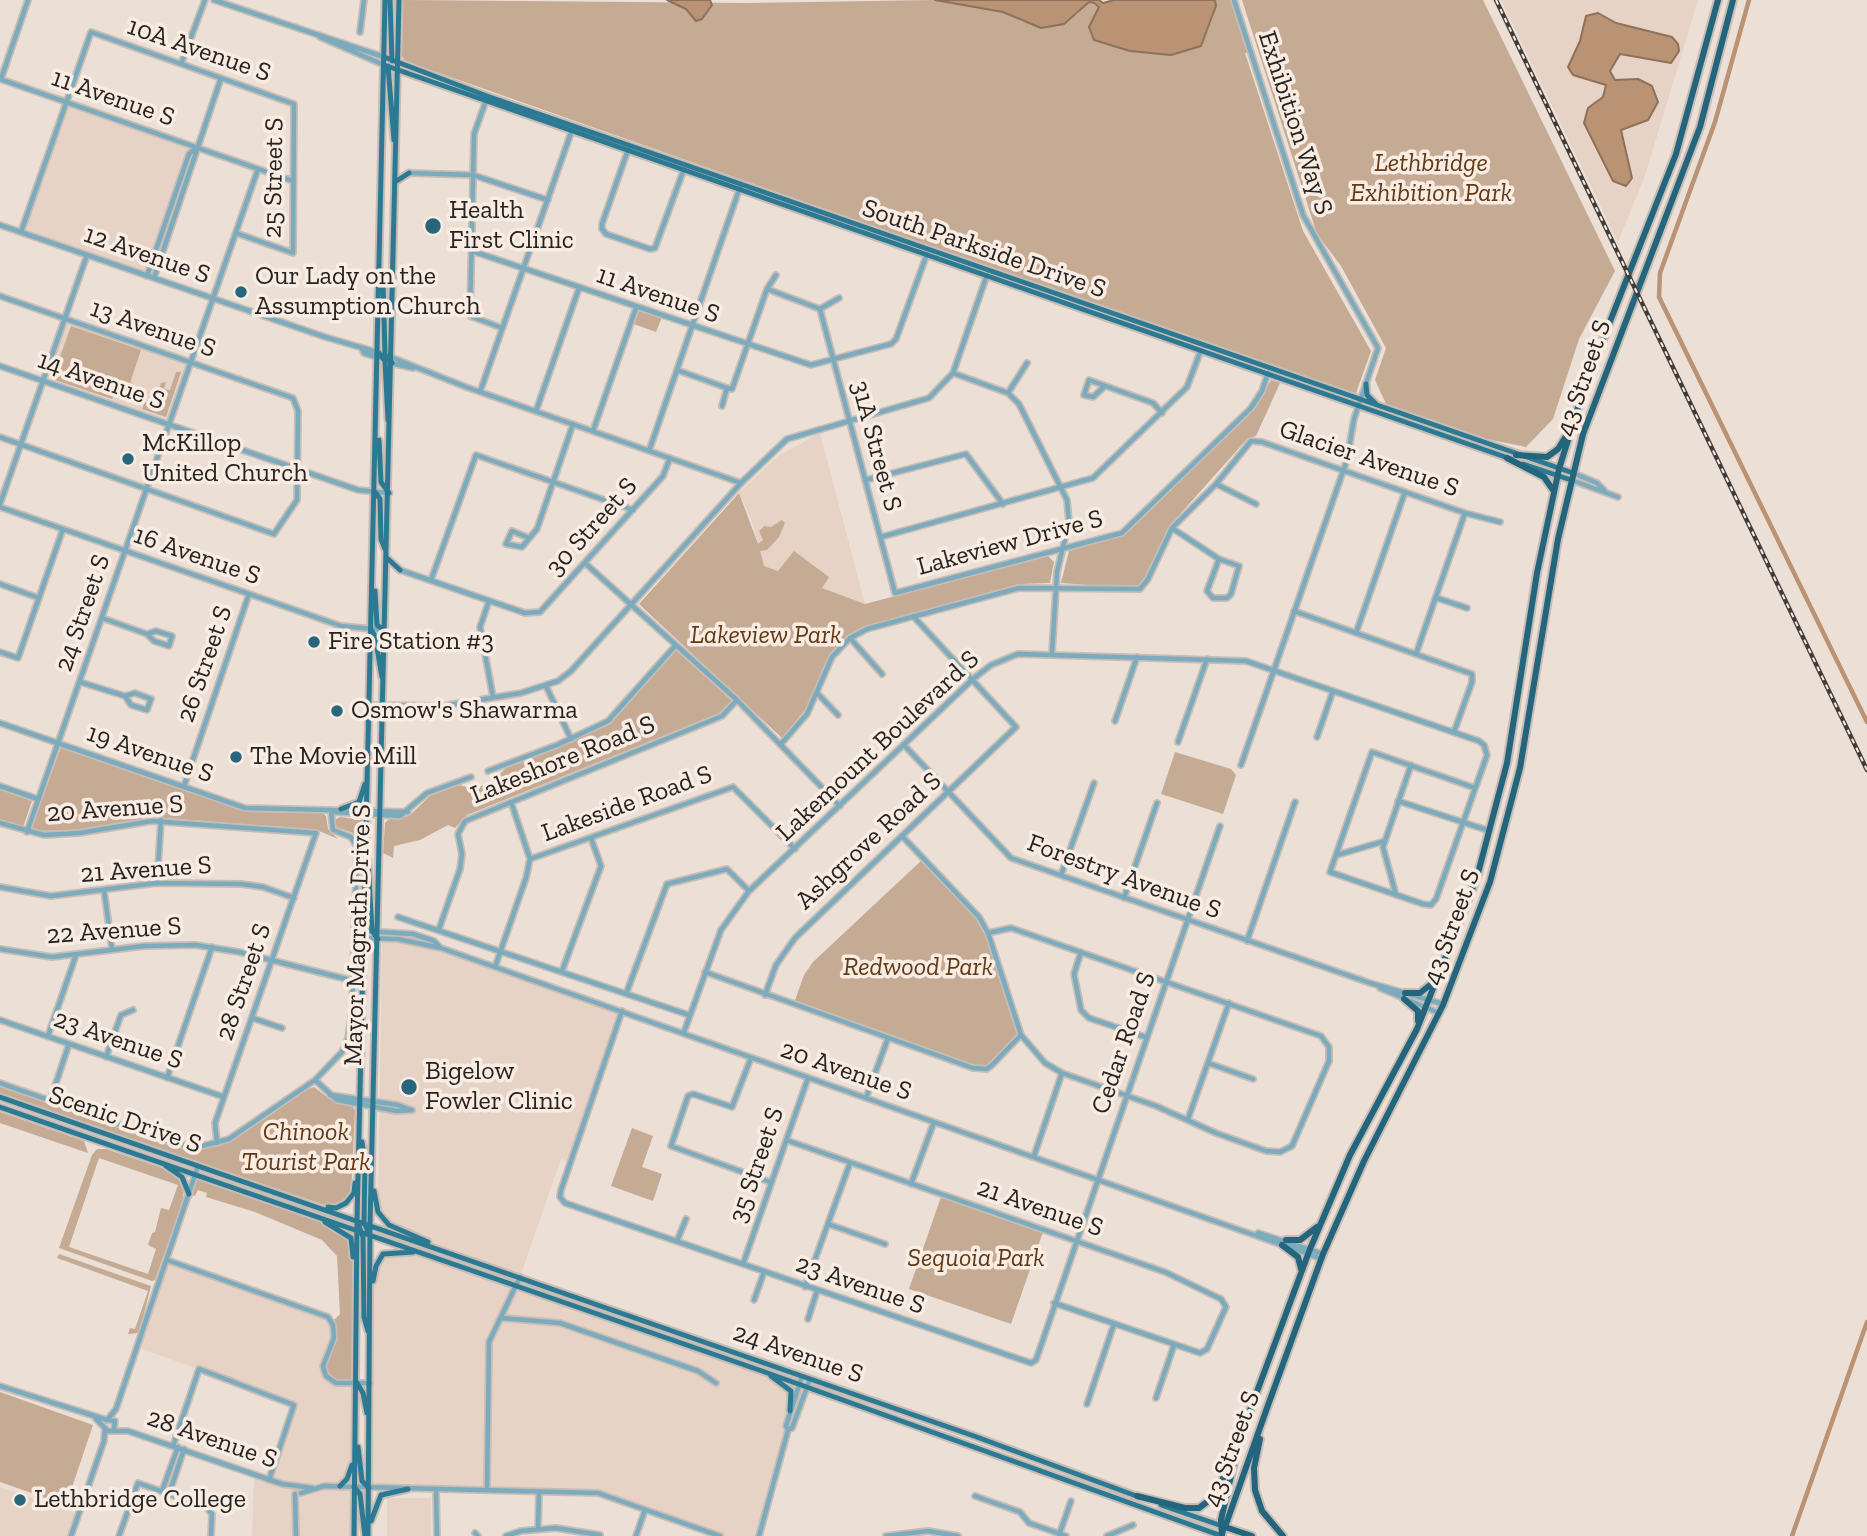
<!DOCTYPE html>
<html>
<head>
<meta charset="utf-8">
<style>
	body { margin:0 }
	canvas { display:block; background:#ebdfd6 }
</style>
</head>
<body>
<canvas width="1867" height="1536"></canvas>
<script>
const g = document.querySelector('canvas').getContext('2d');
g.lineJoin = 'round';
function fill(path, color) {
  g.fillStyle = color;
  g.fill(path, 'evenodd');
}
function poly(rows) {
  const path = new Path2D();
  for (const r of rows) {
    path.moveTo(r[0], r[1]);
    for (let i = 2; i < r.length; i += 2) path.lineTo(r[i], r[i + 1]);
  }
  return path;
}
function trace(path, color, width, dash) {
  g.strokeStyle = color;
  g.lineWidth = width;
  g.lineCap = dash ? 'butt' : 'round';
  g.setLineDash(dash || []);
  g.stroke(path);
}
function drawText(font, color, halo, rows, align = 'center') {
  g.font = font + ' "Zilla Slab",serif';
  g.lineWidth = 7;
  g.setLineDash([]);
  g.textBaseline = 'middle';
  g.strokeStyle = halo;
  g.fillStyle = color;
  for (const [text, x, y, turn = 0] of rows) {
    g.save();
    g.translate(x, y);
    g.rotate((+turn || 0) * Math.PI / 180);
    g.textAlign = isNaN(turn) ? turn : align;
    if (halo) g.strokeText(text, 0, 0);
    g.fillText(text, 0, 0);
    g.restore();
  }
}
fill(poly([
	[1501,0,1698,0,1645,176,1618,242],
	[66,101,197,147,189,155,147,276,21,232],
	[64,318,190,363,169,425,43,381],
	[820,433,865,604,763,566,752,521,739,493,778,456],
	[382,934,419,940,622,1011,571,1162,561,1159,520,1277,398,1229,378,1212],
	[390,1252,419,1252,762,1371,791,1391,790,1411,758,1536,720,1536,598,1493,369,1488,370,1295,377,1262],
	[167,1260,328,1317,357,1383,354,1536,252,1536,254,1474,269,1479,295,1408,292,1403,137,1347],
	[0,1487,79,1514,71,1536,0,1536],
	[387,1498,431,1498,431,1536,387,1536]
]), '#e6d3c6');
fill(poly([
	[403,0,746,3,935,0,1003,12,1023,22,1076,15,1089,2,1099,7,1097,14,1103,44,1150,53,1201,46,1213,17,1215,0,1234,0,1252,53,1245,53,1303,231,1371,351,1355,396,405,61,402,56],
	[1242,0,1483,0,1615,271,1579,339,1553,419,1526,447,1477,437,1387,406,1375,380,1386,348,1341,266,1317,234],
	[636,308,662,317,656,332,631,323],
	[71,326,141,350,131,380,132,386,121,382,112,399,52,379],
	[176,372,181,372,166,417,142,409,145,402,153,405,161,383,166,382,164,389,170,390],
	[1271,380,1280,383,1256,436,1248,438,1173,522,1141,585,1132,588,1061,583,1069,551,1120,535,1131,527,1256,407],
	[739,493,758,544,763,540,759,531,764,526,771,527,782,520,785,523,779,537,767,550,760,551,764,566,778,571,794,551,829,577,822,588,865,604,1048,556,1054,562,1050,583,1019,584,859,629,832,651,805,710,782,738,639,604],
	[676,650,732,701,720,713,467,815,455,828,448,825,420,840,394,846,393,858,383,853,385,823,389,819,409,816,433,793,459,785,474,789,493,781,509,765,609,725],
	[61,747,247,812,322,813,326,816,328,829,338,839,317,830,153,817,80,830,36,831,32,827],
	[1175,752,1231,769,1236,775,1223,814,1161,794],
	[0,789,32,801,23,827,0,821],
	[340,817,362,820,362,843,353,833,336,827,335,820],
	[923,859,979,917,988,933,1021,1035,992,1065,980,1069,793,1006,804,975,813,962],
	[0,1087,168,1145,196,1150,231,1141,302,1091,314,1087,331,1100,351,1105,355,1110,351,1194,340,1205,328,1206,0,1095],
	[0,1112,84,1141,88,1153,0,1123],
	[632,1128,653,1136,642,1167,662,1174,653,1201,611,1186],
	[97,1149,106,1149,168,1170,179,1176,184,1186,183,1200,155,1280,152,1281,59,1248,92,1155],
	[99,1158,178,1185,169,1210,161,1208,155,1232,152,1233,148,1245,156,1249,148,1274,69,1247],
	[195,1173,326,1222,352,1241,356,1293,357,1383,330,1381,323,1366,332,1350,333,1321,340,1314,337,1256,322,1240,255,1212,206,1197,207,1193,198,1190,195,1196,189,1194],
	[942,1194,1044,1229,1011,1324,909,1289],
	[59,1254,151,1286,139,1333,128,1334,130,1328,135,1329,148,1291,57,1258],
	[0,1392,93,1425,66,1505,0,1482]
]), '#c5aa94');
const water = poly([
	[667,0,710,0,712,5,702,19,696,21,686,9,667,0],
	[935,0,1099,0,1103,3,1114,0,1215,0,1216,6,1201,46,1171,55,1130,51,1094,40,1089,27,1099,7,1094,3,1089,2,1064,24,1041,28,1003,12,935,0],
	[1598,13,1616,23,1672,37,1678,44,1679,51,1671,63,1620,54,1610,71,1615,80,1638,79,1652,86,1658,102,1648,120,1621,130,1632,178,1626,186,1613,181,1584,123,1588,108,1603,97,1606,85,1573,75,1568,67,1580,41,1586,16,1598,13]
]);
fill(water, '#b99373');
trace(water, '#8d715a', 2);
trace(poly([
	[1749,0,1715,122,1660,273,1659,297,1867,722],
	[1792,1536,1867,1322]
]), '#b99373', 4.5);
const minor = poly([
	[214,0,384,57],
	[1234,0,1303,215,1378,348,1354,419,1347,460,1241,765],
	[360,32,364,0],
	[320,37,384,65],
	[181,64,205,0],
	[0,79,293,181],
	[1,79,28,0],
	[487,98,474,134,470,316,502,328],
	[629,147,602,224,602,229,606,234,650,249,655,248,684,169],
	[409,173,473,175,548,200],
	[0,225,325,337,380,353],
	[21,232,91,32,294,104,293,253,236,233],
	[472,251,811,365,891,344,896,339,927,254],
	[147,276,189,154,196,148],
	[154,278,221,78],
	[767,289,820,309,839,298],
	[0,296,293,398,298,411,297,500,274,534,0,437],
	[820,309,895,593,1122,533,1251,408,1262,391,1268,373],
	[362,349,364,353,379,358],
	[388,356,466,387,741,483],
	[390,363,413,368],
	[0,366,358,490,388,493],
	[677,370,727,388],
	[953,373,1008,393,1019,404,1067,500,1069,522,1057,572,1052,653],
	[1105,386,1093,397,1084,395,1089,380,1153,403,1162,413],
	[480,392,572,130],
	[1008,393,1027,363],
	[722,406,727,388,732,389,767,289,776,275],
	[536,411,579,288],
	[593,431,636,308],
	[649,451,740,187],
	[1573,473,1597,483,1604,490],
	[866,480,966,454,1003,504],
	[1571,480,1618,497],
	[1216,484,1256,504],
	[0,504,87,255],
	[0,507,341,626,384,630],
	[1172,528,1219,559,1239,566,1231,594,1227,598,1213,598,1207,591,1219,559],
	[881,537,1093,478,1187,387,1201,350],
	[529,538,512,531,506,544,522,547,537,529,573,424],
	[585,563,737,700,840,806],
	[400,570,525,613,540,612,663,476,670,458],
	[431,580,476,455,633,510],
	[0,584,39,598],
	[1437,598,1467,608],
	[489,601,480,627,493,697],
	[1294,611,1472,674,1472,682,1454,732],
	[102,618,147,634,154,641,169,646,172,636,156,631,147,634],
	[1356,633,1405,492],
	[850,638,882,674],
	[0,652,18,658,63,529],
	[1416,654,1465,513],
	[80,682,125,696,131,705,147,710,151,699,135,693,125,696],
	[546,686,571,739],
	[817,693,838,715],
	[369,705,443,706,521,693,558,681,571,671,741,483,787,439,929,398,953,373,987,275],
	[1115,721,1137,657],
	[0,723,245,808,408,812],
	[1317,737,1333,691],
	[1178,742,1207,659],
	[781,744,807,714,832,657,850,638,867,629,1019,588,1140,589,1148,579,1172,528,1216,484,1251,441,1262,442,1465,513,1500,522],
	[904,745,1011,858,1370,983,1443,1004],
	[488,771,557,745,608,721,676,645],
	[0,786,38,799],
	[184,786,249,594],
	[1398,801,1490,831],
	[334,812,400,816,427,793,471,777],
	[0,823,44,835,79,833,152,821,316,833,215,1123,217,1143],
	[27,832,258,169],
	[902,836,979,917,988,933,1021,1035,1045,1063,1062,1073,1156,1106,1216,1133,1266,1151,1280,1152,1292,1146,1329,1061,1329,1047,1321,1036,1011,928,988,933],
	[1337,855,1385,841],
	[530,859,733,787,795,849],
	[1061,875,1094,783],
	[157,883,161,820],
	[0,887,51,896,157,883,241,884,263,887,294,898],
	[104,890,112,949],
	[1396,895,1383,847,1411,765],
	[1124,898,1157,803],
	[398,917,689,1015],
	[439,929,460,869,462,854,458,834,465,821,722,716,737,700],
	[365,931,413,934,434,941,440,947],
	[364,938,398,939,441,948,1322,1259],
	[1247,941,1295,802],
	[0,949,52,957,144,946,195,945,239,952,354,981],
	[1081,952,1074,974,1081,1010,1089,1018,1145,1037],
	[495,967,526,878,530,859,511,802],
	[562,971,601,866,591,838],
	[705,972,973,1068,987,1069,992,1065,1021,1035],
	[1380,988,1439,1013],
	[626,994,667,884,727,869,749,891],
	[765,995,776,965,795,938,1016,727,913,616],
	[622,1011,561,1190,560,1197,565,1203,1031,1363,1036,1360,1220,826],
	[252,1018,282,1028],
	[0,1020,224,1097],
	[684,1032,721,930,749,891,973,679,991,665,1018,654,1246,661,1479,741,1484,745,1487,755,1436,899,1431,905,1423,904,1330,872,1372,752,1475,788],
	[48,1036,76,955],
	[106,1057,121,1015,133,1010],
	[751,1058,732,1107,693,1094,688,1096,671,1146,770,1182],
	[1208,1063,1253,1079],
	[167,1078,212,947],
	[315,1080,337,1100,397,1111,412,1110],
	[0,1083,175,1144,198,1147,229,1139,315,1080,342,1052,348,1039,352,1011,357,847,351,837,333,830,331,811],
	[330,1095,398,1105,411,1110],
	[866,1098,888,1038],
	[50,1101,69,1044],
	[1188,1119,1229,1003],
	[786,1140,1165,1272,1221,1299,1226,1307,1207,1349,1200,1353,1054,1303],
	[1034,1156,1062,1073],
	[911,1184,934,1122],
	[828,1224,885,1244],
	[1258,1233,1323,1254],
	[677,1241,686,1219],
	[167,1260,328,1317,333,1325,334,1338,323,1366,326,1376,336,1383,370,1383],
	[743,1264,808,1078],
	[805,1287,850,1163],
	[754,1300,764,1272],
	[502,1318,560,1323,698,1371,716,1383],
	[808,1319,817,1291],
	[0,1386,107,1420],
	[1156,1398,1174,1345],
	[1087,1404,1114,1324],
	[96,1419,108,1431,128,1431,282,1484,312,1488],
	[108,1419,116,1409,198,1166],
	[107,1420,115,1421,114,1430],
	[788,1430,792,1428,810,1379],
	[173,1446,199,1369,294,1405,269,1480],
	[436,1490,437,1536],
	[487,1490,489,1342,520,1277],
	[162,1491,178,1447],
	[301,1493,324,1486,598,1493,720,1536],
	[169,1494,184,1449],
	[295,1494,296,1536],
	[975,1496,1020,1512,1029,1523,1066,1536],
	[538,1529,539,1492],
	[475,1533,478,1536],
	[1059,1535,1071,1501],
	[71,1536,104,1441,105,1428],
	[119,1536,138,1483,206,1507,212,1514,211,1536],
	[506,1536,521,1531,556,1528,600,1535],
	[636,1536,645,1510],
	[759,1536,788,1430,786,1426,802,1376],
	[886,1536,928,1531,958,1536],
	[1107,1536,1133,1525]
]);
const major = poly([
	[390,0,392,61],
	[384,57,487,96,1573,473],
	[384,65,1511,459],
	[388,66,394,140],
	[395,182,409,173],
	[383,281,385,355,392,363],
	[378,352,385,361,388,420],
	[1366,384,1367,395,1376,404],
	[379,440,381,482,389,493],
	[1523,464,1571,480],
	[375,492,380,499,381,539,385,549],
	[387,558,400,570],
	[375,591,377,625,384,630],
	[371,630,375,636,382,677],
	[341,809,359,802,365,784],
	[368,860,372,931,378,939],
	[0,1097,974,1436,1139,1497],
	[0,1107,762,1371,1222,1536,1225,1527,1161,1505],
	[362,1142,365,1162,364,1223,370,1235],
	[166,1166,182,1177,189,1194],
	[374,1191,378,1212,389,1225,428,1242],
	[328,1207,336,1208,346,1203,354,1193,355,1183],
	[357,1221,363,1237,364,1317,368,1331],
	[325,1222,351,1238,353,1257],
	[373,1281,376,1266,383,1254,413,1252],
	[771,1376,791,1391,790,1411],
	[357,1383,363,1393,367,1413],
	[358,1447,362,1481,369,1488],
	[340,1486,347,1479,352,1465],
	[354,1487,360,1494,365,1536],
	[371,1521,381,1495,408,1489],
	[354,1536,357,1221,385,0],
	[368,1536,370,1225,399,0]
]);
const highway = poly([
	[1516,455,1547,457,1558,449,1566,436],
	[1507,458,1544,477,1553,490],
	[1405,993,1420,993,1435,981],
	[1404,999,1418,1011,1418,1021],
	[1286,1240,1300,1240,1317,1227],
	[1282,1245,1298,1257,1301,1269],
	[1260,1439,1254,1468,1255,1490,1262,1511,1283,1536],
	[1137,1496,1185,1508,1199,1508,1215,1496,1230,1463],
	[1222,1536,1221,1520,1239,1440,1310,1249,1350,1155,1417,1029,1477,877,1507,763,1537,573,1559,469,1585,385,1676,154,1718,0],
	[1252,1536,1225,1527,1267,1408,1323,1254,1364,1161,1443,1005,1490,882,1520,768,1558,539,1583,434,1700,127,1733,0]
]);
trace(minor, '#c8bdb5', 8);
trace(major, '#c8bdb5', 9);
trace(highway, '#c8bdb5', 10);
trace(minor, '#7dabbe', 4.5);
trace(major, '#2c7994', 5);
trace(highway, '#23657c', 6);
const rail = poly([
	[1496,0,1867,770]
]);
trace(rail, '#423c39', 4.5);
trace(rail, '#f9ece3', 2, [5]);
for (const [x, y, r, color] of [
	[433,226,9,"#27667c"],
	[241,292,7,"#27667c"],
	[128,459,7,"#27667c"],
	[314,642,7,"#27667c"],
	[337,711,7,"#27667c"],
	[236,757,7,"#27667c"],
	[409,1087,9,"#27667c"],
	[20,1500,7,"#27667c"]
]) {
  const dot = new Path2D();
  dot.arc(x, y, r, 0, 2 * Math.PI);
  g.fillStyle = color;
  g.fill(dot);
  trace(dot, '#f9ece3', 2.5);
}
drawText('26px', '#272320', '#f9ece3', [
	["10A Avenue S",199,50,19],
	["11 Avenue S",113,98,19],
	["Exhibition Way S",1295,123,72],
	["25 Street S",274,178,-89],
	["South Parkside Drive S",984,249,19],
	["12 Avenue S",147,255,19],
	["11 Avenue S",658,295,19],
	["13 Avenue S",153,329,19],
	["43 Street S",1584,378,-71],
	["14 Avenue S",101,381,19],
	["31A Street S",876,446,75],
	["Glacier Avenue S",1369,459,19],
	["30 Street S",592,527,-48],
	["Lakeview Drive S",1010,543,-15],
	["16 Avenue S",197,556,19],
	["24 Street S",83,613,-71],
	["26 Street S",205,664,-71],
	["Lakemount Boulevard S",878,746,-43],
	["19 Avenue S",150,754,19],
	["Lakeshore Road S",563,760,-22],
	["Lakeside Road S",627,804,-20],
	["20 Avenue S",115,809,-4],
	["Ashgrove Road S",869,841,-43],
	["21 Avenue S",146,870,-4],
	["Forestry Avenue S",1124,877,20],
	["43 Street S",1452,927,-70],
	["22 Avenue S",114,931,-4],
	["Mayor Magrath Drive S",358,935,-88],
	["28 Street S",244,982,-71],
	["23 Avenue S",118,1040,19],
	["Cedar Road S",1124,1043,-71],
	["20 Avenue S",846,1071,19],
	["Scenic Drive S",125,1120,19],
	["35 Street S",757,1165,-71],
	["21 Avenue S",1040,1208,19],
	["23 Avenue S",860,1285,19],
	["24 Avenue S",798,1354,19],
	["28 Avenue S",212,1439,19],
	["43 Street S",1232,1449,-70]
]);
drawText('italic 26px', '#613a15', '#f9ece3', [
	["Lethbridge",1431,164],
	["Exhibition Park",1431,194],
	["Lakeview Park",766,636],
	["Redwood Park",918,968],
	["Chinook",306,1133],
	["Tourist Park",306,1163],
	["Sequoia Park",976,1259]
]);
drawText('26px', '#272320', '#f9ece3', [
	["Health",449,211],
	["First Clinic",449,241],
	["Our Lady on the",255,277],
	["Assumption Church",255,307],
	["McKillop",142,444],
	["United Church",142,474],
	["Fire Station #3",328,642],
	["Osmow's Shawarma",351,711],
	["The Movie Mill",250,757],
	["Bigelow",425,1072],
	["Fowler Clinic",425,1102],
	["Lethbridge College",34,1500]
], 'left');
</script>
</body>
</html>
